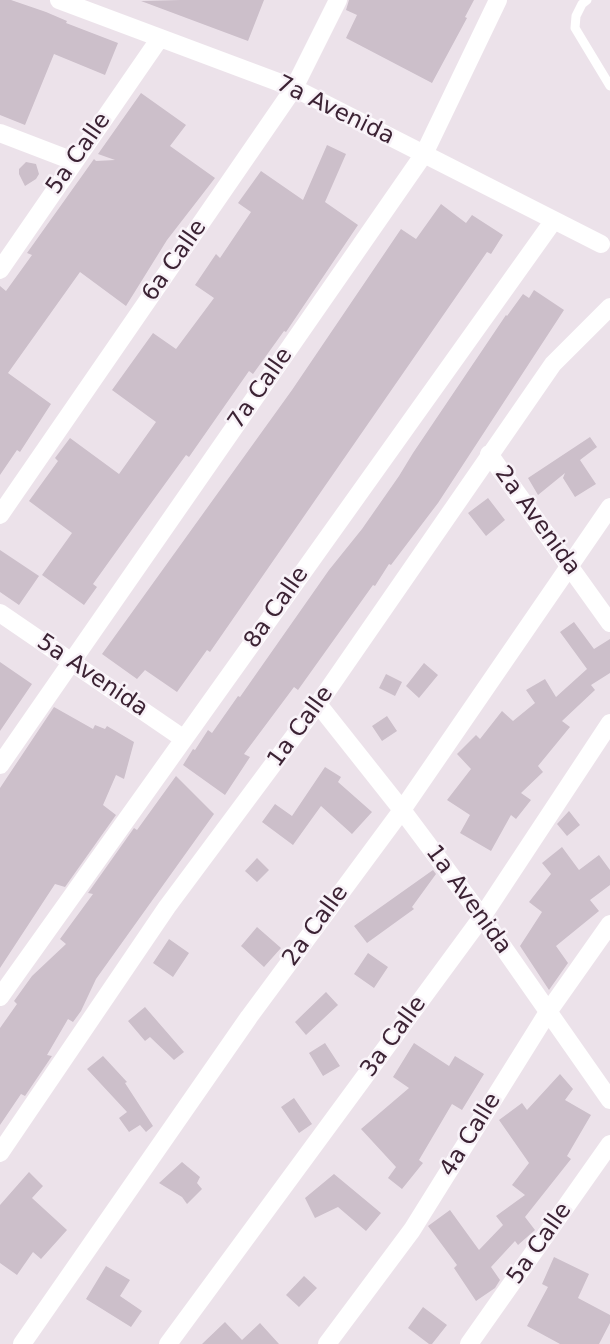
<!DOCTYPE html>
<style>
body{margin:0}
canvas{display:block;background:#ece2ea}
</style>
<canvas width="610" height="1344"></canvas>
<script>
const g = document.querySelector('canvas').getContext('2d');
g.lineJoin = 'round';
function fillPath(path, color) {
  g.fillStyle = color;
  g.fill(path, 'evenodd');
}
function poly(rows) {
  const path = new Path2D();
  for (const r of rows) {
    path.moveTo(r[0], r[1]);
    for (let i = 2; i < r.length; i += 2) path.lineTo(r[i], r[i + 1]);
  }
  return path;
}
function strokePath(path, color, width, dash) {
  g.strokeStyle = color;
  g.lineWidth = width;
  g.lineCap = dash ? 'butt' : 'round';
  g.setLineDash(dash || []);
  g.stroke(path);
}
function label(font, color, halo, rows, align = 'center') {
  g.font = font + ' "DejaVu Sans",sans-serif';
  g.lineWidth = 5;
  g.setLineDash([]);
  g.textBaseline = 'middle';
  g.strokeStyle = halo;
  g.fillStyle = color;
  for (const [text, x, y, turn = 0] of rows) {
    g.save();
    g.translate(x, y);
    g.rotate((+turn || 0) * Math.PI / 180);
    g.textAlign = isNaN(turn) ? turn : align;
    if (halo) g.strokeText(text, 0, 0);
    g.fillText(text, 0, 0);
    g.restore();
  }
}
fillPath(poly([
 [0,0,11,0,46,12,67,21,66,23,118,43,105,75,54,54,25,125,0,115],
 [181,0,264,0,248,41,141,1],
 [349,0,474,0,465,17,467,18,432,83,346,38,357,15,346,10],
 [141,93,186,125,170,146,215,178,167,240,126,306,80,272,8,373,51,404,20,452,17,450,0,475,0,286,6,291,32,255,27,253,94,159,96,161,115,160,98,154],
 [327,145,346,154,325,202,358,225,286,332,284,331,253,374,249,371,189,457,186,455,141,517,93,584,97,587,84,605,42,575,72,533,29,501,58,461,55,458,70,438,119,474,156,422,112,390,153,333,176,349,214,298,195,285,216,254,220,258,251,212,238,203,261,171,303,200],
 [26,162,36,164,39,174,36,179,25,186,19,174,19,169],
 [441,204,466,223,472,215,503,235,491,254,487,252,210,652,207,650,177,692,145,670,137,679,102,654,292,390,401,229,416,239],
 [534,290,564,310,438,503,391,565,389,564,375,586,373,585,298,690,294,687,244,754,250,757,225,795,183,765,193,749,195,750,208,730,212,733,238,696,240,697,329,570,362,529,399,476,413,453,506,315,507,316,523,294,529,298],
 [590,437,597,447,580,460,596,484,575,497,563,478,565,473,538,495,528,478],
 [488,498,505,520,486,536,468,513],
 [0,550,39,576,19,605,0,592],
 [574,622,594,649,610,639,610,673,591,685,595,690,562,721,570,727,538,766,543,772,521,793,531,800,516,819,511,815,491,851,460,833,470,815,447,800,471,769,457,754,476,735,480,739,502,711,513,721,535,703,526,690,545,679,556,697,587,669,560,632],
 [0,662,32,684,0,731],
 [424,663,438,675,419,698,406,686],
 [386,674,402,682,395,696,379,688],
 [54,707,93,729,95,725,105,729,107,726,134,742,124,779,116,775,103,805,116,815,65,887,55,884,0,968,0,788],
 [387,716,397,731,382,741,372,726],
 [325,767,341,777,338,782,372,812,352,834,321,806,293,845,262,822,275,804,292,816],
 [176,776,214,814,96,979,81,1011,73,1022,68,1019,47,1055,52,1056,25,1096,21,1094,0,1125,0,1028,17,1004,14,1001,32,976,66,944,60,939,93,894,88,893,134,828,137,830],
 [569,811,580,825,567,836,557,824],
 [562,847,579,870,599,855,610,870,610,885,590,900,599,911,556,946,568,963,549,990,520,946,542,912,529,902,551,874,542,863],
 [257,858,269,870,257,882,245,871],
 [433,870,436,874,412,907,414,909,367,943,354,926],
 [257,927,281,948,264,967,241,946],
 [169,939,189,953,173,977,153,963],
 [368,953,388,967,374,988,354,974],
 [326,992,338,1005,306,1035,295,1022],
 [145,1007,184,1052,174,1060,150,1037,145,1041,128,1021],
 [325,1043,340,1066,323,1076,309,1053],
 [414,1043,449,1066,455,1056,484,1074,462,1110,452,1104,419,1160,423,1163,402,1189,388,1178,396,1167,361,1129,409,1088,393,1077],
 [103,1056,127,1082,125,1083,153,1126,146,1132,140,1125,129,1132,119,1118,127,1112,87,1069],
 [560,1074,573,1089,565,1100,591,1115,567,1156,571,1159,525,1217,535,1230,518,1245,515,1241,491,1267,500,1280,495,1288,476,1301,454,1268,457,1265,428,1226,450,1210,479,1250,503,1225,496,1216,525,1195,512,1185,529,1163,499,1120,522,1103,527,1110],
 [294,1098,312,1124,299,1133,281,1107],
 [182,1162,200,1177,197,1183,202,1189,187,1204,182,1197,159,1183],
 [29,1172,43,1186,32,1198,67,1230,41,1259,33,1252,17,1275,0,1263,0,1205],
 [334,1174,381,1213,366,1231,338,1207,315,1218,305,1198],
 [554,1257,589,1274,578,1298,610,1315,610,1323,599,1344,560,1344,527,1326,548,1287,542,1284],
 [106,1266,130,1280,120,1296,142,1311,131,1327,86,1299],
 [304,1276,317,1288,299,1307,286,1295],
 [423,1307,447,1325,432,1344,429,1344,408,1328],
 [225,1322,242,1340,260,1323,279,1344,202,1344]
]), '#ccbfca');
strokePath(poly([
 [587,0,582,4,576,16,575,28,610,86]
]), '#fff', 9);
strokePath(poly([
 [59,0,294,88,601,244],
 [0,133,73,161],
 [0,270,160,38],
 [489,454,610,623],
 [0,515,294,88,338,0],
 [0,613,184,739],
 [318,704,402,810,482,917,610,1100],
 [0,765,424,154,498,0],
 [0,997,554,220],
 [0,1153,167,907,318,704,553,364,610,307],
 [22,1344,249,1017,402,810,610,507],
 [168,1344,482,917,610,723],
 [327,1344,412,1230,548,1012,610,924],
 [469,1344,610,1144]
]), '#fff', 18);
label('23px', '#3c2334', '#f8f2f8', [
 ["7a Avenida",335,111,26],
 ["5a Calle",79,154,-55],
 ["6a Calle",175,261,-55],
 ["7a Calle",261,389,-55],
 ["2a Avenida",537,521,54],
 ["8a Calle",277,608,-55],
 ["5a Avenida",92,676,34],
 ["1a Calle",301,727,-54],
 ["1a Avenida",468,900,54],
 ["2a Calle",316,926,-54],
 ["3a Calle",394,1037,-54],
 ["4a Calle",471,1135,-58],
 ["5a Calle",540,1244,-55]
]);
</script>
